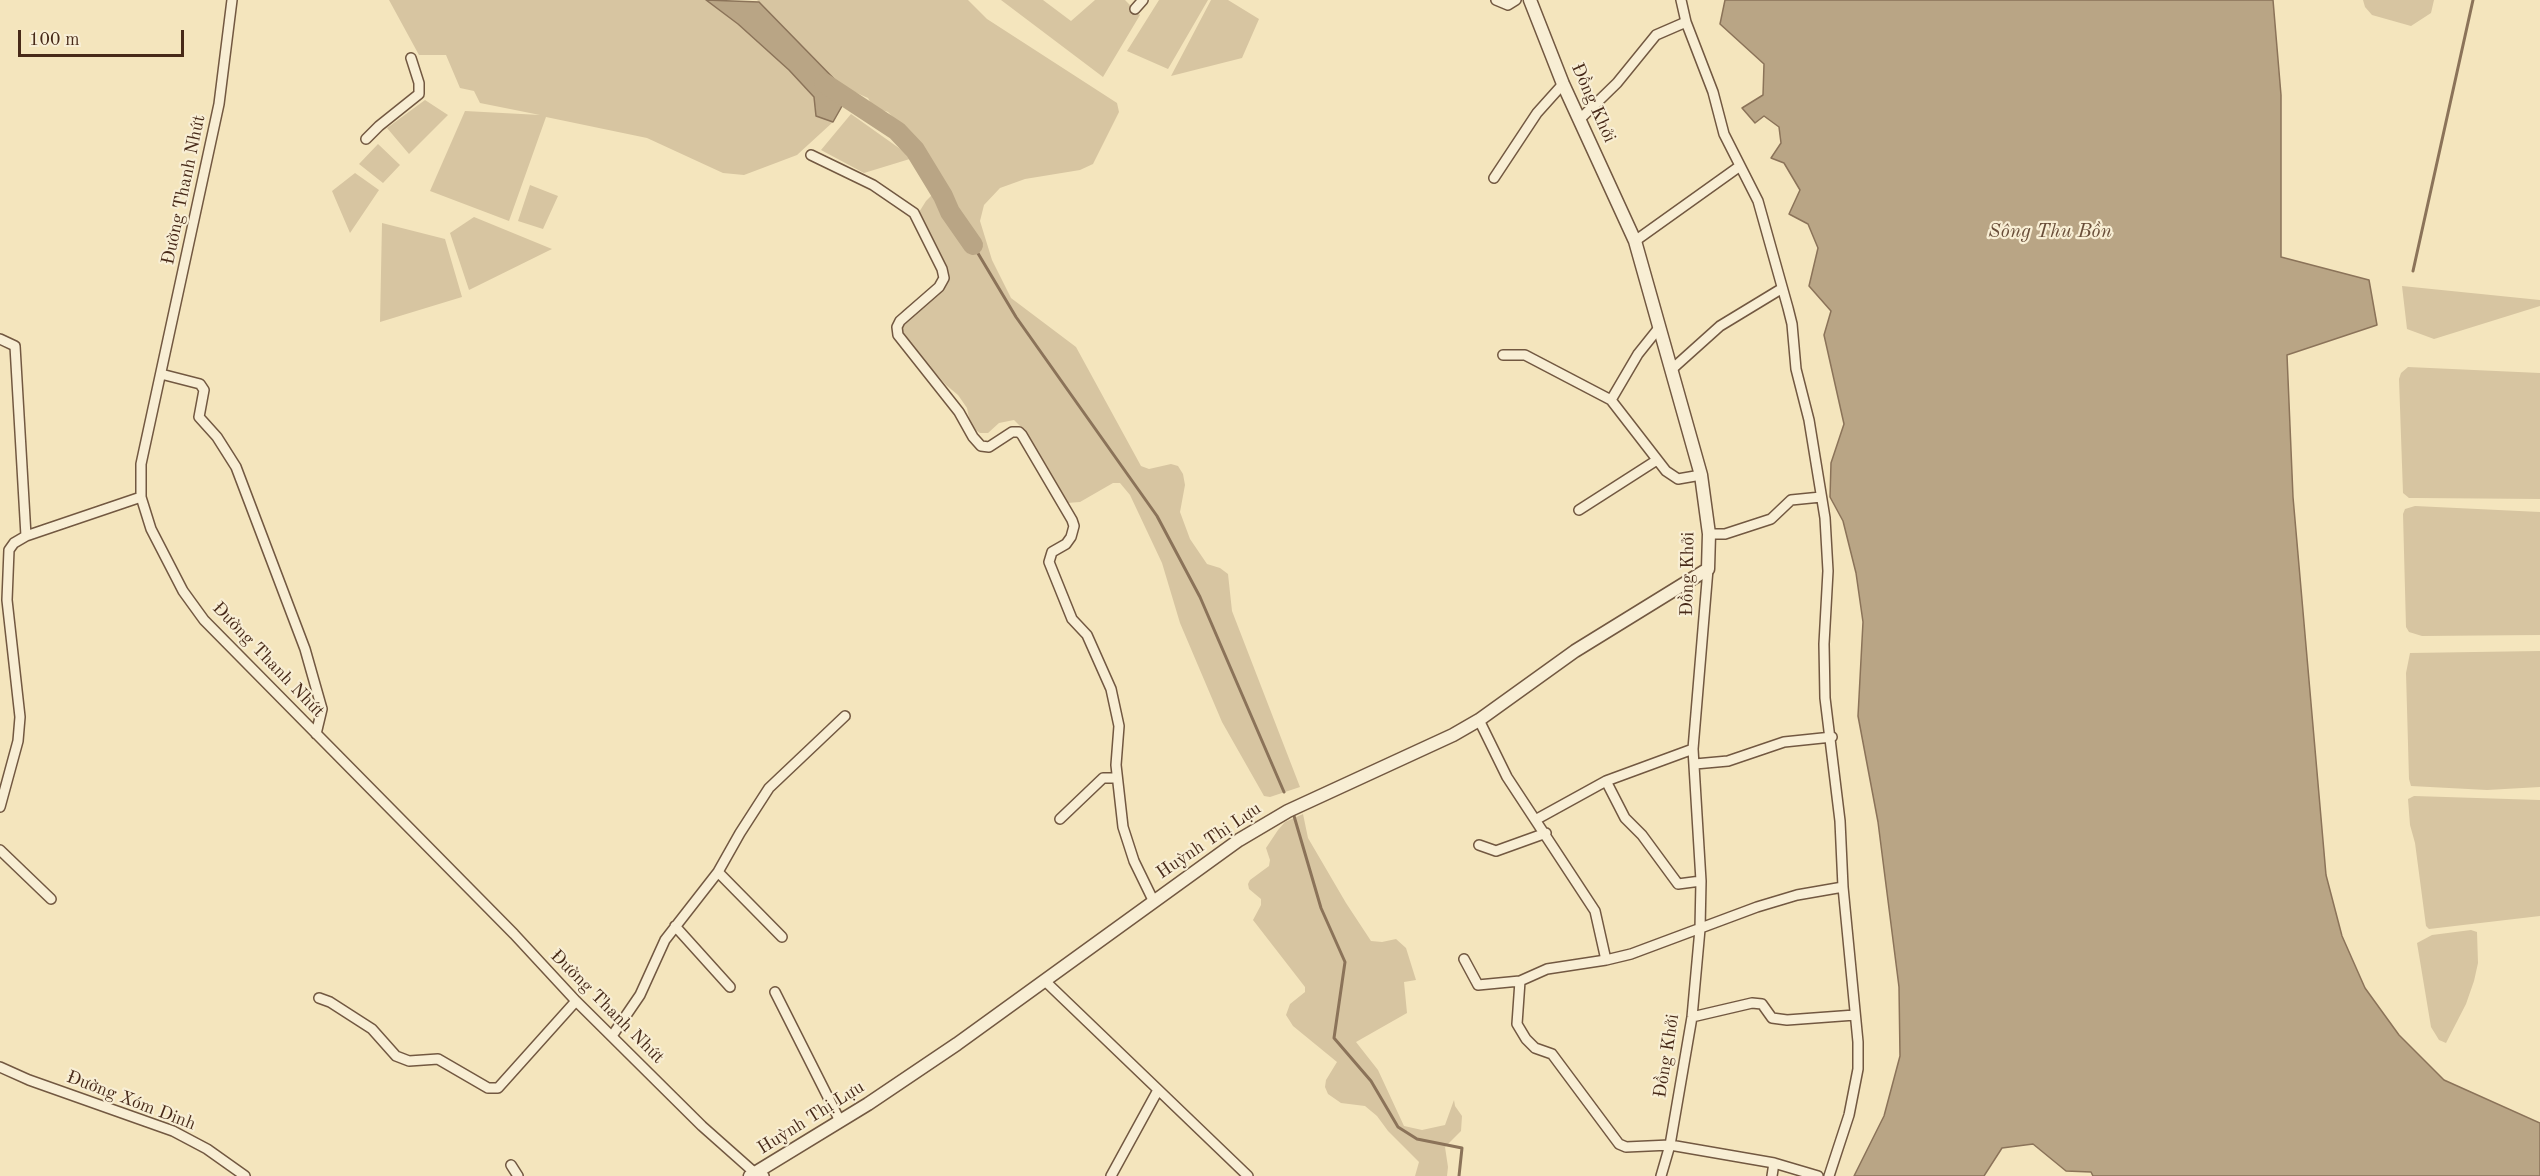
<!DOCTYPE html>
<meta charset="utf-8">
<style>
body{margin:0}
#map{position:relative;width:2540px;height:1176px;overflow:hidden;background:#f4e5bd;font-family:"Old Standard TT",serif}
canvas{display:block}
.scale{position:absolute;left:18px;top:30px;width:166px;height:27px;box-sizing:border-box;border:3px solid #472918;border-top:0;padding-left:8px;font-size:18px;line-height:21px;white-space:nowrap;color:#472918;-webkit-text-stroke:4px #f8eed4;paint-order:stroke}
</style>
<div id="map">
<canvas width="2540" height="1176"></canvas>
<div class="scale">100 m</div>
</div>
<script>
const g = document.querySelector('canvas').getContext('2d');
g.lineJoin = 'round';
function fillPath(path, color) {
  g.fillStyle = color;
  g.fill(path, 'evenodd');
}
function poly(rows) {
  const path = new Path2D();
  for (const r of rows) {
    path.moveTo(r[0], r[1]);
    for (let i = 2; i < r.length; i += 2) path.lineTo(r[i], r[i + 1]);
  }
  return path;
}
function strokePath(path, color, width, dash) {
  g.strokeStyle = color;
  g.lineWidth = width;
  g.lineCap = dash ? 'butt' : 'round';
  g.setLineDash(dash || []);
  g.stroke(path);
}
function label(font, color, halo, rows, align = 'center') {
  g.font = font + ' "Old Standard TT",serif';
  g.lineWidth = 4.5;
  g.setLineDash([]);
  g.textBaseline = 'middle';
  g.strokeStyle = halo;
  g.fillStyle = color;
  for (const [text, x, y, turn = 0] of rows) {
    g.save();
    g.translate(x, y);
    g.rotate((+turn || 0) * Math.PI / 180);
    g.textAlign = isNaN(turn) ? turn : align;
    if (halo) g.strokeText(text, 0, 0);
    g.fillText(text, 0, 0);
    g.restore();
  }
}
fillPath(poly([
 [389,0,706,0,738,24,789,70,814,97,816,116,833,122,797,155,744,175,723,173,647,138,546,117,509,221,430,191,465,111,540,115,480,103,474,91,460,88,446,55,419,55],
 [757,0,968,0,987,19,1117,103,1119,112,1093,164,1080,170,1025,179,1000,188,984,205,980,221,992,260,1011,298,1076,347,1141,466,1149,469,1171,464,1178,466,1183,474,1185,485,1180,512,1190,539,1207,564,1220,568,1228,574,1232,611,1300,787,1270,797,1264,796,1222,722,1180,623,1162,563,1130,495,1120,483,1113,483,1080,502,1067,503,1057,492,1022,428,1014,420,999,423,988,433,980,433,971,427,967,408,958,395,946,385,898,330,897,319,903,310,943,279,916,217,926,201,943,184,924,150,888,112,873,107,868,98,841,86],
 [1001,0,1043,0,1071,21,1095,0,1125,0,1140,15,1103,77],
 [1159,0,1208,0,1168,69,1127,51],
 [1211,0,1228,0,1259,19,1242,58,1171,76],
 [2363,0,2434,0,2431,13,2411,26,2372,15,2365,7],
 [425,100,448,115,409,154,387,128],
 [851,114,913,158,864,173,821,150],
 [378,144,400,165,383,183,359,164],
 [355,173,379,190,350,233,332,191],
 [530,185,558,196,543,229,518,221],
 [474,217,552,249,469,290,450,233],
 [382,223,445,239,462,297,380,322],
 [2402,286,2540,300,2540,306,2434,339,2407,329],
 [2408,367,2540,373,2540,499,2417,498,2409,498,2403,493,2399,379,2401,373],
 [2415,506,2540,512,2540,635,2422,636,2409,632,2406,627,2403,514,2405,509],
 [2540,651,2540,787,2487,790,2411,786,2409,779,2406,673,2410,653],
 [2414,796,2540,800,2540,916,2429,929,2426,926,2415,843,2410,825,2408,799],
 [1303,814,1308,838,1346,903,1371,941,1382,942,1396,939,1406,948,1416,980,1404,982,1407,1013,1356,1042,1378,1070,1404,1126,1422,1130,1445,1125,1454,1100,1455,1106,1462,1116,1461,1131,1445,1147,1448,1167,1447,1176,1415,1176,1419,1162,1388,1131,1377,1116,1365,1106,1341,1103,1328,1094,1325,1087,1326,1080,1337,1062,1293,1026,1286,1015,1290,1004,1305,992,1305,987,1253,920,1261,905,1261,899,1249,889,1248,884,1250,880,1269,866,1270,860,1266,848,1278,830,1285,822],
 [2471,930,2477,932,2478,963,2474,981,2466,1004,2446,1043,2439,1040,2431,1027,2417,943,2432,935]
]), '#d7c5a1');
const water = poly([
 [706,0,759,2,841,86,846,99,833,122,816,116,814,97,789,70,738,24,706,0],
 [1725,0,2273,0,2281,95,2281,257,2369,280,2377,325,2287,355,2293,497,2326,875,2342,936,2365,988,2399,1035,2444,1080,2540,1123,2540,1176,2093,1176,2091,1172,2066,1171,2033,1144,2002,1148,1984,1176,1854,1176,1884,1116,1900,1056,1899,987,1878,822,1858,716,1863,622,1856,573,1843,521,1830,497,1831,463,1844,424,1824,335,1831,311,1809,286,1818,248,1808,224,1789,214,1800,190,1784,163,1771,158,1781,143,1779,127,1764,116,1755,123,1742,108,1763,95,1764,64,1720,24,1725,0]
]);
fillPath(water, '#b9a585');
strokePath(water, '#8b7359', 1.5);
strokePath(poly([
 [973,245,1016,317,1157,516,1200,597,1284,792],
 [2413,271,2473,0],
 [1294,816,1321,908,1345,962,1334,1038,1371,1081,1398,1127,1417,1139,1462,1148,1459,1176]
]), '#8b7359', 3);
strokePath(poly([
 [824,83,897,131,915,150,943,196,950,212,973,245]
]), '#b9a585', 20);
const minor = poly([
 [232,0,219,104,141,464,141,497,151,529,183,591,204,620,514,934,576,1001,702,1126,755,1173,764,1176],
 [1496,0,1508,5,1516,0],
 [1681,0,1686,22,1713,92,1724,134,1758,201,1788,308,1792,324,1796,369,1809,420,1825,518,1828,571,1824,644,1825,698,1840,821,1843,887,1858,1042,1858,1069,1849,1115,1829,1176],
 [1135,9,1143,0],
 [1580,119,1617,83,1656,35,1686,22],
 [366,139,379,126,419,94,419,83,411,58],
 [811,155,873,185,914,213,942,269,944,278,939,287,900,321,897,327,898,335,959,412,973,437,981,446,989,447,1012,432,1019,432,1022,435,1072,520,1074,526,1071,537,1066,544,1052,552,1049,562,1072,619,1087,635,1111,689,1119,726,1116,765,1123,827,1134,861,1153,900],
 [1494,178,1537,113,1563,84],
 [1635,241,1740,166],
 [0,339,15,346,26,536],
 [1503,355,1525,355,1611,400,1666,471,1678,479,1701,475],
 [1671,370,1720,326,1781,289],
 [161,374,200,384,204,390,199,417,217,437,236,467,305,649,322,709,316,734],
 [1611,400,1638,354,1658,329],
 [1579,510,1657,460],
 [1709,534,1725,534,1771,519,1791,500,1821,497],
 [1479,720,1507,777,1595,911,1606,960],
 [1695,764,1728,761,1784,742,1832,737],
 [1606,781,1625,818,1642,835,1678,884,1701,881],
 [0,807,18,741,20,717,7,600,9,550,14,543,26,536,141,497],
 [1060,819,1103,778,1117,778],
 [1537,819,1606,781,1693,749],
 [1479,845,1496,851,1546,833],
 [0,850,51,899],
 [718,872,782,937],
 [675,926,730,987],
 [1464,959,1478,985,1520,981,1547,969,1606,960,1631,954,1757,907,1797,895,1843,887],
 [1045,981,1248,1176],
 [1520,981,1517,1024,1526,1039,1535,1048,1552,1054,1619,1144,1626,1147,1670,1145,1774,1163,1818,1176],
 [775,992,840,1121],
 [319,998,330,1002,372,1029,396,1056,409,1061,438,1059,488,1088,498,1088,576,1001],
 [1692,1017,1752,1003,1762,1004,1772,1018,1787,1020,1855,1015],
 [612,1036,640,995,665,940,718,872,740,833,769,788,845,716],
 [0,1067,29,1080,173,1131,207,1149,245,1176],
 [511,1165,518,1176],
 [1111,1176,1158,1090],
 [1661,1176,1670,1145,1692,1017,1700,929,1701,881,1693,749,1708,569],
 [1772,1176,1774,1163]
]);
const tertiary = poly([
 [750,1176,868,1104,957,1044,1239,840,1288,811,1453,735,1479,720,1575,651,1708,569,1709,534,1701,475,1635,241,1563,84,1530,0]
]);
strokePath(minor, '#725841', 12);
strokePath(tertiary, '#725841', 15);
strokePath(minor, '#f8eed4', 9);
strokePath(tertiary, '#f8eed4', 12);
label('18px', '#472918', '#f8eed4', [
 ["Đồng Khởi",1593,103,66],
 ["Đường Thanh Nhứt",184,190,-78],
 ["Đồng Khởi",1688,574,-89],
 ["Đường Thanh Nhứt",268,660,46],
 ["Huỳnh Thị Lựu",1209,841,-34],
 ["Đường Thanh Nhứt",607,1007,45],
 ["Đồng Khởi",1667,1056,-81],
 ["Đường Xóm Dinh",131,1101,21],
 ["Huỳnh Thị Lựu",811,1118,-32]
]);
label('italic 20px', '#694e39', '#f8eed4', [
 ["Sông Thu Bồn",2050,232]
]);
</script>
